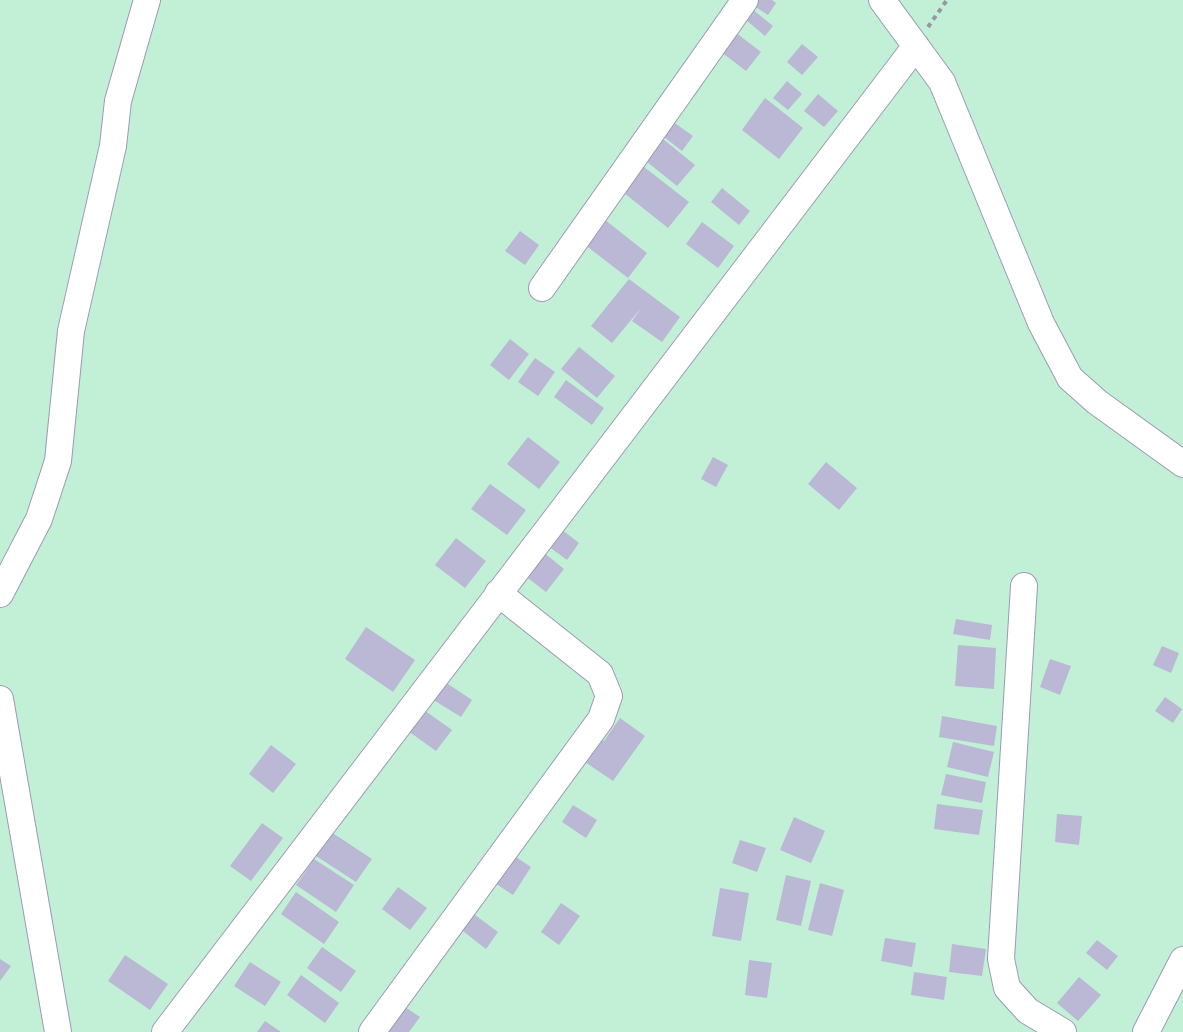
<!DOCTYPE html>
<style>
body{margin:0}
canvas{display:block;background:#f4f3ff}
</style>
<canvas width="1183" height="1032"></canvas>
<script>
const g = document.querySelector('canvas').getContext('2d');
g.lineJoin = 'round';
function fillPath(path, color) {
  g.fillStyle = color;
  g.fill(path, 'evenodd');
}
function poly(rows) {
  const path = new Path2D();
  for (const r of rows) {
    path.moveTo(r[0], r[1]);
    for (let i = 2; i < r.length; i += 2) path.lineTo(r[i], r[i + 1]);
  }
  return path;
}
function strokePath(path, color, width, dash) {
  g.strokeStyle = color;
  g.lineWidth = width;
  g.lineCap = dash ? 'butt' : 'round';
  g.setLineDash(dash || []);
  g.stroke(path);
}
fillPath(poly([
 [0,0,1183,0,1183,1032,0,1032]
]), '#c2f0d6');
fillPath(poly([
 [754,0,772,0,776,3,768,15,751,4],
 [747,5,773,26,765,36,739,14],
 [731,29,761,52,746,71,716,48],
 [802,44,818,57,802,75,787,62],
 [787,81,802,94,788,110,773,98],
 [818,94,838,111,824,127,804,111],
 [765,98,803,128,779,159,742,130],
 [669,119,693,136,682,151,659,133],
 [658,135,695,165,677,186,641,157],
 [639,163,689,202,668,228,619,189],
 [722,188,750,211,739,225,711,202],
 [600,216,647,253,628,278,580,241],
 [702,222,734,246,718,268,686,244],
 [520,231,539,245,525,265,505,251],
 [629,279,680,317,662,342,632,321,641,308,612,343,591,326],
 [510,339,529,354,509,380,490,365],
 [579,347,615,376,597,398,561,369],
 [535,358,555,372,538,396,518,382],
 [566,380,604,408,592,425,554,397],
 [528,437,560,462,539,489,507,464],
 [713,457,728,465,716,487,701,479],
 [826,462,857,488,839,510,808,484],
 [490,484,526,510,507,535,471,509],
 [561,529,579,543,567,560,548,546],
 [456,538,486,561,465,588,435,565],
 [543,552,564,569,546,592,524,575],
 [956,619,992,625,990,640,953,634],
 [366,627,415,660,393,692,345,659],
 [958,645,996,648,994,689,955,686],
 [1162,646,1179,653,1171,673,1153,665],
 [1050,659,1071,666,1060,695,1040,687],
 [439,678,472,700,461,717,427,696],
 [1165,697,1182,709,1173,723,1155,711],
 [424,710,452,730,436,751,408,731],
 [942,716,997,726,994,746,939,737],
 [620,718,645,736,613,781,582,760,598,736,604,741],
 [953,742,994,752,988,777,947,767],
 [271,745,296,764,273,793,249,774],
 [946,774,986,782,982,803,941,795],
 [937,804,983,810,979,835,934,829],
 [573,805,597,820,586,838,562,822],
 [1057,814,1082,816,1079,845,1055,842],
 [794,817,825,831,811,863,780,850],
 [262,823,283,838,251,881,230,866],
 [325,828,372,859,356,882,310,852],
 [740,840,766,848,757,872,732,863],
 [513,855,531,867,513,895,495,883],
 [314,859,354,885,336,912,296,885],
 [786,875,811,881,801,926,776,920],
 [820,883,844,890,832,936,808,930],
 [398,887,427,908,410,930,382,909],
 [720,888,749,893,741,941,712,936],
 [296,892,339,922,324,944,281,914],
 [561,903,580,916,559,945,541,932],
 [471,912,498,932,486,949,459,928],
 [885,938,916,943,912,967,881,961],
 [1097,940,1118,956,1107,970,1086,953],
 [952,944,986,949,982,976,949,972],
 [322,947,356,971,341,992,307,968],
 [125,955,168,984,150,1010,108,981],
 [0,959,11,966,0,981],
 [749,960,772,963,767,998,745,995],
 [250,962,281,982,265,1006,234,986],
 [914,972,947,977,944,1000,911,995],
 [301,975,339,1003,325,1023,287,995],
 [1079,977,1101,995,1078,1021,1057,1003],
 [399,1003,420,1017,409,1032,379,1032],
 [265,1021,281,1032,257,1032]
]), '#bab8d5');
const minor = poly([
 [882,0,942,82,1041,323,1070,378,1097,402,1183,464],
 [542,288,745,0],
 [1024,586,1001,959,1007,988,1028,1011,1063,1032],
 [0,594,39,519,58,461,71,331,113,146,118,101,147,0],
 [0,699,58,1032],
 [165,1032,916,46],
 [372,1032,601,719,609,696,600,674,498,593],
 [1146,1032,1183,960]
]);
strokePath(minor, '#9c99b5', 28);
strokePath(poly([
 [928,27,947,0]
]), '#9695a0', 4, [4.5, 4.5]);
strokePath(minor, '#fff', 26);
</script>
